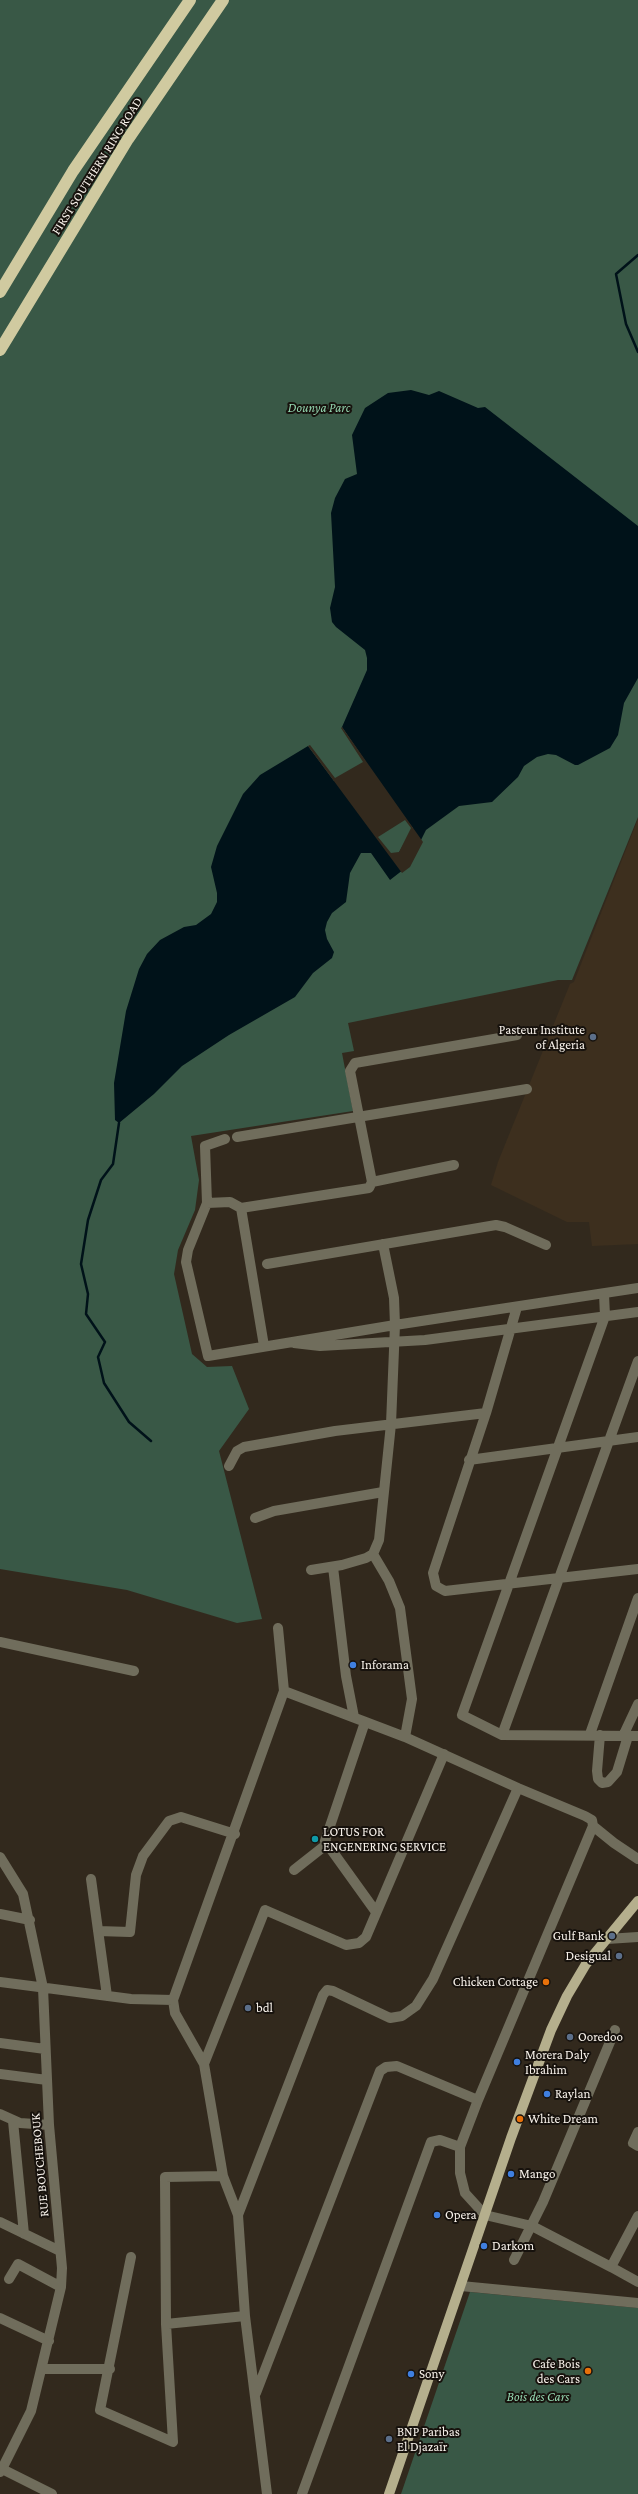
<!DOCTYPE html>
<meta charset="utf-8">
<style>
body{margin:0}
canvas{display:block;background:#32291d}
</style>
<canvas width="638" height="2494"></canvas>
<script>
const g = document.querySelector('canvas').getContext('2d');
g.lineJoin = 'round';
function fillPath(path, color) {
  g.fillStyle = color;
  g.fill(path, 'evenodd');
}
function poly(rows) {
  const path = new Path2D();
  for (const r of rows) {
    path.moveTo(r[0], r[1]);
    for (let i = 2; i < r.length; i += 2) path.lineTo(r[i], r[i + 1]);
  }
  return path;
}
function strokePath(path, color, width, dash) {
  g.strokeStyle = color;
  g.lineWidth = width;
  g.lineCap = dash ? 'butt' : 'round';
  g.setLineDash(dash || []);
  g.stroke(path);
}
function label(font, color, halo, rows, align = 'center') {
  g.font = font + ' "Crimson Pro",serif';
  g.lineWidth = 4;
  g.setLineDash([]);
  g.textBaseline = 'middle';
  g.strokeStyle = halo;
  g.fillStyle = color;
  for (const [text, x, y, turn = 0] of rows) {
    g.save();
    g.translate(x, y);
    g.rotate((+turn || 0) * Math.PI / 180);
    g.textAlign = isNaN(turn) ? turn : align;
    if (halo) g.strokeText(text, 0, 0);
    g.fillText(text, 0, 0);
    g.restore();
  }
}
fillPath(poly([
 [638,819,638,1244,592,1246,589,1222,567,1222,491,1185,498,1162,570,984,574,982]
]), '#3d2f1e');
fillPath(poly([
 [0,0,638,0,638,817,572,980,558,980,348,1023,354,1051,342,1053,353,1111,191,1136,199,1180,195,1210,178,1250,174,1274,192,1354,207,1367,232,1366,249,1409,219,1451,262,1619,237,1623,127,1590,0,1569],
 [470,2292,638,2308,638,2494,401,2494]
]), '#395846');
fillPath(poly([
 [411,390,429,395,439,391,478,408,485,407,638,526,638,678,624,703,618,735,610,748,578,765,575,765,556,755,548,754,537,757,524,766,518,777,492,802,459,806,426,830,408,866,390,880,371,853,361,853,350,873,346,902,332,913,327,922,325,930,327,939,334,952,332,958,313,973,295,997,229,1035,182,1066,154,1094,119,1123,115,1120,114,1083,126,1011,139,969,147,954,160,940,184,927,196,925,211,914,217,902,217,893,211,867,217,846,243,794,260,775,308,746,334,781,366,762,342,727,367,670,367,658,365,650,336,627,332,622,330,608,335,587,331,513,335,498,345,479,357,474,352,435,365,408,388,393],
 [405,818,413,828,397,856,390,855,376,836]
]), '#001219');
fillPath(poly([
 [342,727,423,842,410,867,402,873,308,746,310,745,335,778,363,762,341,728],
 [405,820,411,828,399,852,391,853,378,837]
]), '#32291d');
strokePath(poly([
 [638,255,616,274,626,324,638,352],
 [119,1123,113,1164,101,1180,88,1220,81,1264,88,1294,86,1314,105,1342,98,1357,104,1383,129,1422,151,1441]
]), '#001219', 2.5);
strokePath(poly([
 [237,1137,527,1089],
 [225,1139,205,1146,207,1203,188,1250,186,1262,208,1356,395,1325,638,1288],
 [372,1182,454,1165],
 [207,1203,230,1202,241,1208],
 [267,1264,496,1225,505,1227,546,1245],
 [604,1294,605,1316,462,1715,502,1735,638,1736],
 [517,1307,486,1413,433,1573,436,1586,445,1591,638,1569],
 [294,1343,320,1346,425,1340,638,1312],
 [264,1346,241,1208,369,1188,372,1182,350,1071,355,1063,517,1035],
 [469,1460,638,1437],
 [229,1466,237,1451,244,1447,335,1431,486,1413],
 [255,1518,274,1511,383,1492],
 [373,1554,389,1581,400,1608,412,1699,405,1737],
 [333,1567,346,1676,354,1717],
 [311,1570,342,1565,366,1558,373,1554,379,1540,391,1424,395,1325,394,1298,383,1244],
 [0,1642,134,1671],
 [284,1691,405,1737,518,1788,585,1816,592,1820,593,1826,614,1843,638,1859],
 [365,1722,325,1841,376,1912],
 [590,1734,638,1598],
 [502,1735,638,1361],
 [600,1735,597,1771,598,1779,602,1783,608,1782,617,1772,628,1736],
 [623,1736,638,1704],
 [593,1826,478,2100,460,2147,460,2173,465,2193,485,2215,532,2226,611,2267,638,2216],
 [0,1857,23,1894,43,1988,49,2125,62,2268,61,2287,31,2411,2,2469,0,2469],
 [294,1870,327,1844],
 [91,1879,107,1996],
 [0,1914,30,1920],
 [98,1931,130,1932,136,1875,143,1856,169,1821,181,1817,235,1834],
 [607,1939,638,1937],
 [0,1982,131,1999,173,2000],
 [0,2043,45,2049],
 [204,2064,265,1910,346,1945,359,1943,366,1937,444,1754],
 [0,2074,47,2080],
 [0,2114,20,2123,49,2125],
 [13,2121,24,2234],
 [638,2132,633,2143,638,2146],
 [238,2215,323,1995,327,1990,333,1991,390,2018,402,2016,416,2006,433,1979,518,1788],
 [0,2222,60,2251],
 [131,2257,100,2410,173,2442,166,2324,165,2177,223,2176],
 [514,2260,543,2202,615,2030],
 [611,2267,638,2282],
 [9,2279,18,2264,61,2287],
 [461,2286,638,2303],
 [0,2318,49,2341],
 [166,2324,245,2316],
 [42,2369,110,2369],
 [256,2393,380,2071,386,2067,397,2066,478,2100],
 [267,2494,245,2316,238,2215,223,2176,204,2064,175,2013,173,2000,284,1691,278,1628],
 [302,2494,431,2142,440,2140,460,2147]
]), '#706d5c', 10);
strokePath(poly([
 [0,2472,2,2469,52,2494]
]), '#706d5c', 10);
strokePath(poly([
 [389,2494,511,2138,551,2030,567,1996,586,1964,638,1901]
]), '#b5af8d', 10);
strokePath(poly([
 [0,292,73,171,190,0],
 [0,350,128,139,223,0]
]), '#d0caa0', 12);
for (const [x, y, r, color] of [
 [593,1037,4,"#5c6f8a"],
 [353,1665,4,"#3f7fe0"],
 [315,1839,4,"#0f9aa8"],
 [612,1936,4,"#5c6f8a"],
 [619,1956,4,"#5c6f8a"],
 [546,1982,4,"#e8710a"],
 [248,2008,4,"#5c6f8a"],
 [570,2037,4,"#5c6f8a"],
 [517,2062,4,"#3f7fe0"],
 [547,2094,4,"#3f7fe0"],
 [520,2119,4,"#e8710a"],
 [511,2174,4,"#3f7fe0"],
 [437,2215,4,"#3f7fe0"],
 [484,2246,4,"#3f7fe0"],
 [588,2371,4,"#e8710a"],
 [411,2374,4,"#3f7fe0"],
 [389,2439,4,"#5c6f8a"]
]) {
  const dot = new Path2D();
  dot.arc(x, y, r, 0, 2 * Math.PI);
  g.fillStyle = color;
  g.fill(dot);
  strokePath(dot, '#17120d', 1.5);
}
label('13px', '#f8f2eb', '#17120d', [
 ["FIRST SOUTHERN RING ROAD",97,166,-58],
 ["RUE BOUCHEBOUK",40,2165,-95]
]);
label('italic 13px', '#93d5af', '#17120d', [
 ["Dounya Parc",319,408],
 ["Bois des Cars",538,2397]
]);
label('13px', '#f8f2eb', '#17120d', [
 ["Pasteur Institute",585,1030,"right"],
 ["of Algeria",585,1045,"right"],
 ["Inforama",361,1665],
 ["LOTUS FOR",323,1832],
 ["ENGENERING SERVICE",323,1847],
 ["Gulf Bank",604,1936,"right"],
 ["Desigual",611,1956,"right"],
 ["Chicken Cottage",538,1982,"right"],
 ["bdl",256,2008],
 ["Ooredoo",578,2037],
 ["Morera Daly",525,2055],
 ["Ibrahim",525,2070],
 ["Raylan",555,2094],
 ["White Dream",528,2119],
 ["Mango",519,2174],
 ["Opera",445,2215],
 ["Darkom",492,2246],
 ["Cafe Bois",580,2364,"right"],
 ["des Cars",580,2379,"right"],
 ["Sony",419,2374],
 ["BNP Paribas",397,2432],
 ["El Djazaïr",397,2447]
], 'left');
</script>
